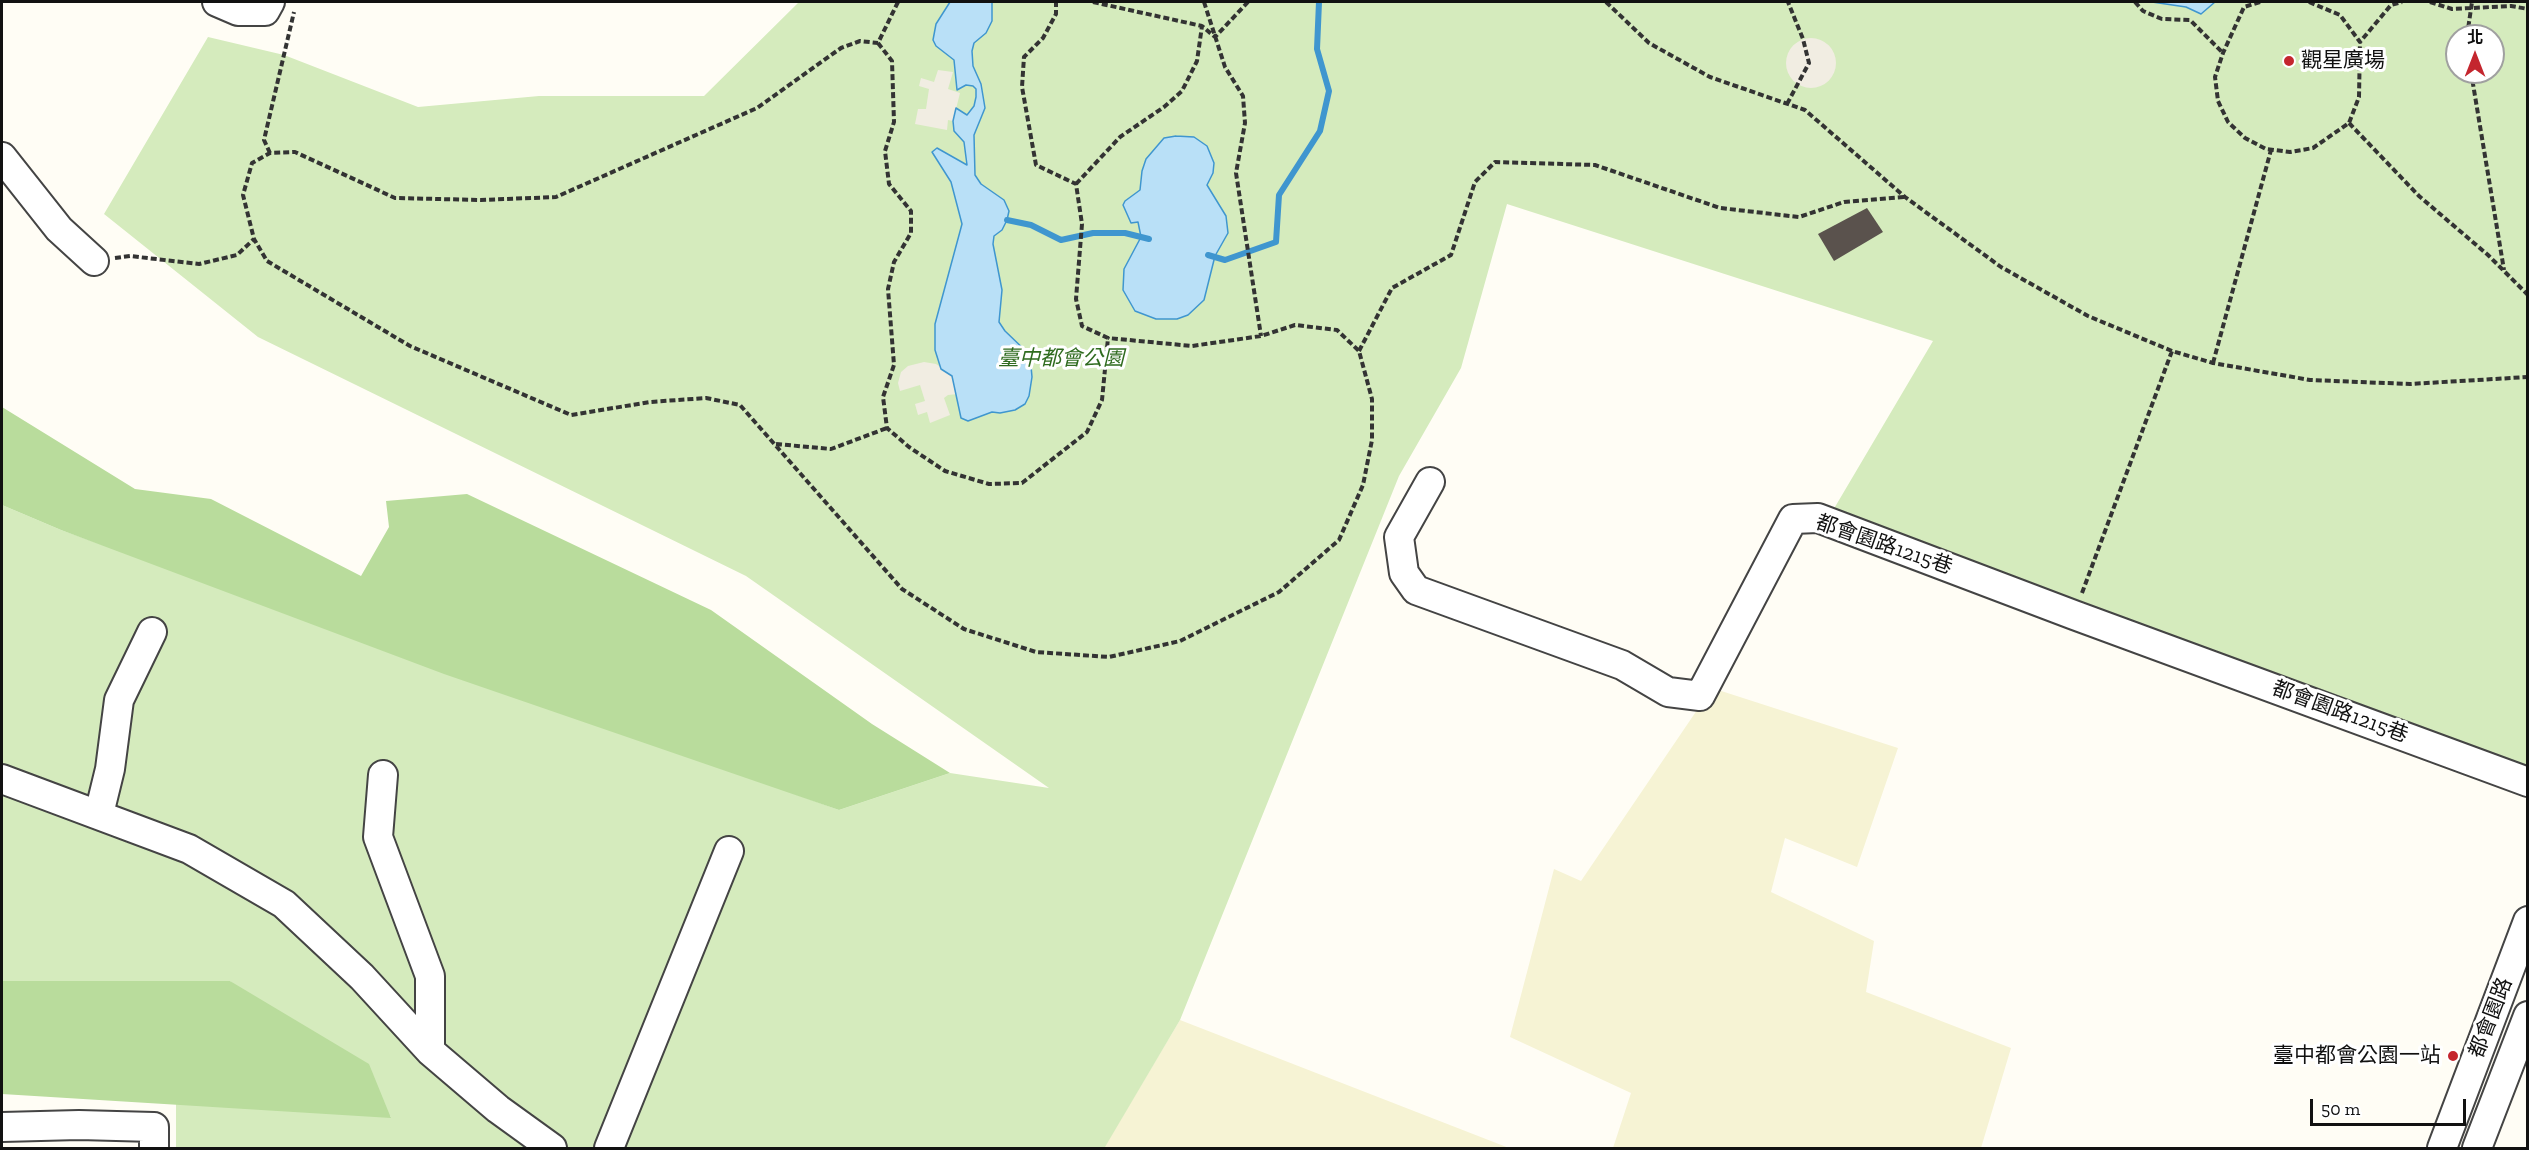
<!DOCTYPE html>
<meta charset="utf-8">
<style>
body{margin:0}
#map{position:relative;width:2529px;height:1150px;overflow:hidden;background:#fffdf5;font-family:"Zilla Slab","Noto Sans TC",serif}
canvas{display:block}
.frame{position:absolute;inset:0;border:3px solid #111;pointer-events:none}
.north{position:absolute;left:2445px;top:24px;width:60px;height:60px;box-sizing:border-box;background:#fff;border:2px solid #a0a0a0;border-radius:50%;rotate:0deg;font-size:16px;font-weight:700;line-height:24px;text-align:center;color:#111}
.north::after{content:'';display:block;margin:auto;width:21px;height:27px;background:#c4262e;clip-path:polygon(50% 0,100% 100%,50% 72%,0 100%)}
.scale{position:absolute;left:2310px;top:1099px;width:156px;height:27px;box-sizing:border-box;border:3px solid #111;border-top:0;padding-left:8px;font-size:18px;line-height:21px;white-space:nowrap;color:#111;-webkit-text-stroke:4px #fff;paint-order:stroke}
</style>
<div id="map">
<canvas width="2529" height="1150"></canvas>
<div class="frame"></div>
<div class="north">北</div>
<div class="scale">50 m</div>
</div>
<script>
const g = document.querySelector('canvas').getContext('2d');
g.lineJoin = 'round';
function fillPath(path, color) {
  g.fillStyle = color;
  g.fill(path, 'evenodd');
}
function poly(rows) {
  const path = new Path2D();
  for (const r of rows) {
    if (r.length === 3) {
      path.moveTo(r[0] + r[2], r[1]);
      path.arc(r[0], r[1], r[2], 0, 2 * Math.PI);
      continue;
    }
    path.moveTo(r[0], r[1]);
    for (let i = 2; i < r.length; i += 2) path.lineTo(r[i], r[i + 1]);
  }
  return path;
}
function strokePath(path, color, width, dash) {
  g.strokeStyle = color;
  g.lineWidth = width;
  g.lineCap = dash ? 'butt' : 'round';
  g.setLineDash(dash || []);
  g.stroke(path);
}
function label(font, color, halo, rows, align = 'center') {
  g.font = font + ' "Zilla Slab","Noto Sans TC",serif';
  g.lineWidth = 6;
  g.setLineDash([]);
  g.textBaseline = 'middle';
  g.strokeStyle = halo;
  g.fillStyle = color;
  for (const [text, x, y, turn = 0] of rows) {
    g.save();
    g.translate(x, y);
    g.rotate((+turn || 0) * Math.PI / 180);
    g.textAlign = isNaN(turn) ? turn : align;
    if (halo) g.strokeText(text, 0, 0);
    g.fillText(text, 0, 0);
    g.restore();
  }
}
fillPath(poly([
 [1712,688,1898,748,1857,867,1785,838,1771,892,1874,941,1866,992,2011,1048,1981,1148,1613,1148,1631,1093,1510,1037,1554,869,1581,881],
 [1180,1020,1509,1148,1104,1147]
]), '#f6f3d4');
fillPath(poly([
 [799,2,2527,2,2527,772,1832,512,1933,341,1507,204,1461,368,1399,476,1180,1020,1105,1147,1110,1148,176,1148,176,1104,391,1117,230,981,2,981,2,505,61,530,839,810,950,773,1049,788,746,576,258,337,104,214,208,37,284,55,418,107,539,96,704,96],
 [2457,36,2493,36,2493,72,2457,72]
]), '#d5ebbd');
fillPath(poly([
 [2,407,135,489,211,499,361,576,389,527,386,501,467,494,711,610,872,724,950,773,839,810,444,674,61,530,2,505],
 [2,981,230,981,369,1064,391,1118,2,1094]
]), '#b9dc9c');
fillPath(poly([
 [1811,63,25],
 [938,70,953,72,948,89,960,93,953,121,948,120,947,130,915,124,918,109,926,109,929,89,919,86,921,78,934,82],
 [924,362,936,364,952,375,958,394,948,395,944,398,950,415,930,423,927,412,918,415,915,404,925,401,920,385,900,391,898,383,901,372,908,366]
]), '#f1ede2');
const water = poly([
 [950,2,992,2,992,21,986,33,974,43,972,51,973,66,981,84,985,108,974,135,975,175,981,184,1004,200,1009,211,1007,220,1002,230,994,236,993,244,1002,290,999,322,1005,331,1030,355,1032,377,1029,396,1025,404,1015,410,1000,413,992,412,968,421,961,418,952,376,941,369,935,350,935,324,962,224,951,182,932,152,937,148,967,165,964,142,954,131,953,121,956,108,967,115,974,106,976,97,976,89,973,86,966,85,957,90,954,60,936,46,933,40,936,24,950,2],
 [2152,2,2215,2,2201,14,2186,7,2152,2],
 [1176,136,1194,137,1207,146,1214,163,1213,173,1207,185,1226,216,1228,233,1215,256,1204,300,1188,315,1177,319,1156,319,1135,311,1123,290,1124,269,1141,237,1138,222,1131,223,1123,205,1125,201,1140,190,1142,171,1146,159,1164,138,1176,136]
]);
fillPath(water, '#b9e0f7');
strokePath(water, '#3f96cf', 1.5);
strokePath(poly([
 [1007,220,1031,225,1061,240,1093,233,1125,233,1149,239],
 [1208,255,1225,260,1276,242,1279,195,1320,131,1329,91,1317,49,1319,2]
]), '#3f96cf', 6);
fillPath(poly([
 [1867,208,1883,232,1834,261,1818,234]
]), '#5a524d');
const minor = poly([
 [217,2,238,11,265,11,270,2],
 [2,157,59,229,94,261],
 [1430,482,1399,537,1404,573,1416,590,1622,665,1668,692,1700,696,1793,519,1818,518,2074,615,2528,782],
 [383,775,378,837,430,976,430,1051],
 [2,779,189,849,284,904,362,977,430,1051,498,1109,552,1148],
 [99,814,110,769,119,700,152,632],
 [2,1127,79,1125,154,1127,154,1148],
 [609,1148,729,851],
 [2442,1148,2528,921],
 [2477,1148,2528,1016]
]);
strokePath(minor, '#444', 32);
strokePath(poly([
 [898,2,878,43,860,41,841,48,757,108,556,197,481,200,395,198,295,152,270,153,252,163,243,195,254,239,267,261,410,346,571,415,650,402,706,398,740,405,902,589,964,629,1036,652,1109,657,1180,641,1279,592,1339,540,1363,485,1372,440,1372,399,1359,351,1337,330,1295,325,1261,336,1192,346,1108,338],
 [1093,2,1202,26],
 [1204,2,1225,67,1243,96,1245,123,1236,173,1261,336],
 [1606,2,1649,43,1710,77,1805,110,1905,197,2001,267,2088,316,2172,351,2213,363,2310,380,2410,384,2528,377],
 [2135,2,2143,11,2162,19,2190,20,2222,52],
 [2260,2,2244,7,2223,53,2215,77,2218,101,2228,122,2245,138,2266,149,2290,152,2313,148,2349,123,2359,97,2360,42],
 [2309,2,2340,15,2360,42,2391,5,2402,2],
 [2430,2,2452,9,2511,6,2528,9],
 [2467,36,2472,2],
 [878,43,892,61,894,122,885,151,889,184,911,211,911,233,894,262,888,289,894,365,883,397,887,428,909,447,945,471,989,484,1022,483,1087,432,1102,400,1108,338,1082,326,1076,299,1082,224,1076,184,1036,165,1022,87,1024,57,1043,38,1056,14,1056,2],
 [2471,72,2504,270],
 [1787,104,1809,63,1803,39,1788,2],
 [2349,123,2419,196,2488,255,2528,295],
 [270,153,264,140,294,12],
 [1076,184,1120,137,1164,107,1182,91,1197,61,1202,26,1215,37,1248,2],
 [115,258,130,256,199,264,237,255,254,239],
 [1359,351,1392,288,1451,255,1475,182,1495,162,1595,165,1720,208,1799,217,1844,202,1905,197],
 [2213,363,2271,150],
 [776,444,831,449,887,428],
 [2082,593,2172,351]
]), '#333', 4, [6, 3]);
strokePath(minor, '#fff', 28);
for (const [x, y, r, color] of [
 [2289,61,6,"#c4262e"],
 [2453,1056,6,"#c4262e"]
]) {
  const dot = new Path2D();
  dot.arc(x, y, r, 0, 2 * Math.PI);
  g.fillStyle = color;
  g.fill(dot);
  strokePath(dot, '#fff', 2);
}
label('21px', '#111', '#fff', [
 ["觀星廣場",2301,61],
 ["臺中都會公園一站",2441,1056,"right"]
], 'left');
label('italic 21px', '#2f6b1f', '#fff', [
 ["臺中都會公園",1061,359]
]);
label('21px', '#111', '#fff', [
 ["都會園路1215巷",1884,545,19],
 ["都會園路1215巷",2340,712,20],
 ["都會園路",2491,1018,-69]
]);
</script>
